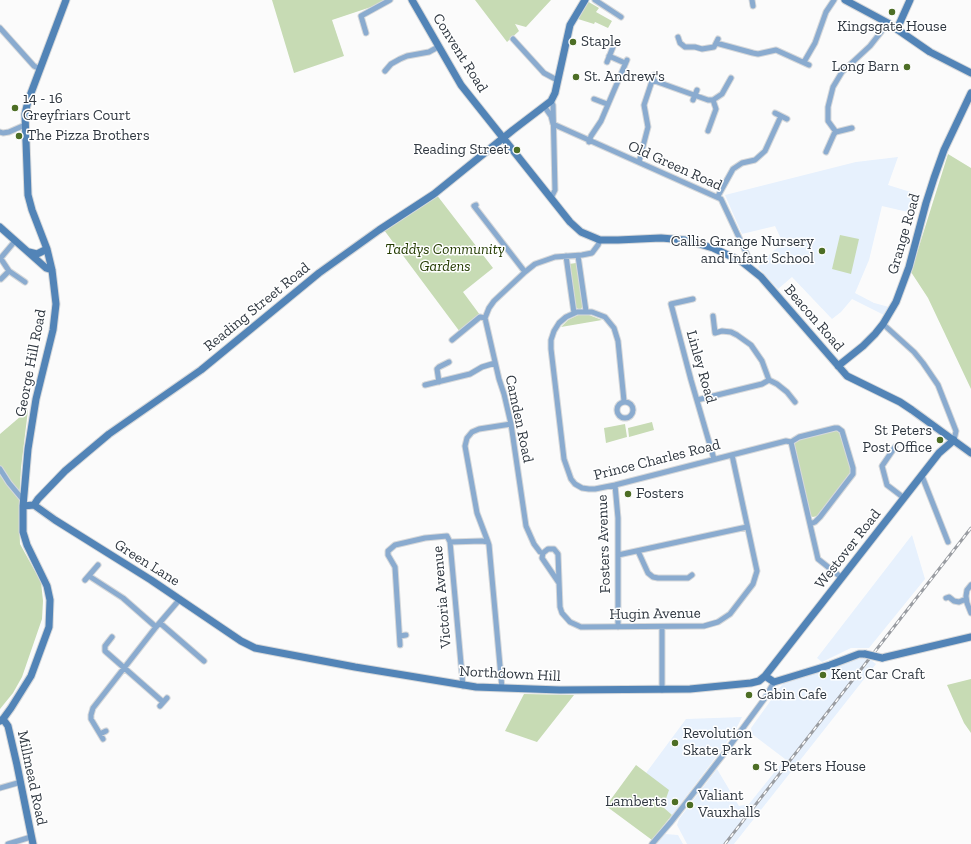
<!DOCTYPE html>
<style>
body{margin:0}
canvas{display:block;background:#fbfbfb}
</style>
<canvas width="971" height="844"></canvas>
<script>
const g = document.querySelector('canvas').getContext('2d');
g.lineJoin = 'round';
function fillPath(path, color) {
  g.fillStyle = color;
  g.fill(path, 'evenodd');
}
function poly(rows) {
  const path = new Path2D();
  for (const r of rows) {
    if (r.length === 3) {
      path.moveTo(r[0] + r[2], r[1]);
      path.arc(r[0], r[1], r[2], 0, 2 * Math.PI);
      continue;
    }
    path.moveTo(r[0], r[1]);
    for (let i = 2; i < r.length; i += 2) path.lineTo(r[i], r[i + 1]);
  }
  return path;
}
function strokePath(path, color, width, dash) {
  g.strokeStyle = color;
  g.lineWidth = width;
  g.lineCap = dash ? 'butt' : 'round';
  g.setLineDash(dash || []);
  g.stroke(path);
}
function label(font, color, halo, rows, align = 'center') {
  g.font = font + ' "Zilla Slab",serif';
  g.lineWidth = 3;
  g.setLineDash([]);
  g.textBaseline = 'middle';
  g.strokeStyle = halo;
  g.fillStyle = color;
  for (const [text, x, y, turn = 0] of rows) {
    g.save();
    g.translate(x, y);
    g.rotate((+turn || 0) * Math.PI / 180);
    g.textAlign = isNaN(turn) ? turn : align;
    if (halo) g.strokeText(text, 0, 0);
    g.fillText(text, 0, 0);
    g.restore();
  }
}
fillPath(poly([
 [898,157,888,185,917,194,912,213,882,206,869,260,855,293,874,303,889,307,884,315,852,299,841,312,832,319,792,277,778,289,758,267,764,261,763,260,783,243,775,226,742,234,725,195,856,162],
 [912,535,925,579,869,648,851,648,822,662,817,658],
 [867,657,876,664,734,844,687,844,677,825,679,819,717,769,739,806,749,804,785,759,752,734,751,728,784,682,844,661],
 [742,717,736,729,716,757,672,815,663,807,646,773,686,719],
 [665,834,678,835,683,844,654,844]
]), '#e7f1fd');
fillPath(poly([
 [272,0,392,0,332,20,344,56,294,73],
 [475,0,551,0,526,27,515,24,519,31,507,42],
 [587,1,599,8,596,12,612,21,608,28,595,22,594,24,578,19],
 [948,154,971,168,971,389,928,298,911,272],
 [436,194,493,268,463,292,480,315,460,332,384,230],
 [840,235,859,239,851,274,832,269],
 [576,263,583,306,580,310,575,307,569,264],
 [578,315,589,315,602,320,561,327,568,320],
 [28,410,21,468,19,502,20,507,19,518,20,544,41,582,43,601,42,619,22,677,13,693,0,709,0,434],
 [652,422,654,430,629,437,628,428],
 [625,424,627,437,606,443,604,428],
 [833,429,837,430,841,434,851,468,851,473,817,516,813,517,810,516,809,513,794,442,795,441],
 [971,679,971,733,964,723,947,685],
 [524,694,574,695,537,742,505,731],
 [636,765,669,790,663,807,672,815,652,840,606,806]
]), '#c7dbb4');
const street = poly([
 [595,0,621,17],
 [752,0,753,6],
 [0,28,34,66,40,69],
 [366,33,361,16,390,0],
 [678,37,680,43,685,47,695,47,702,49,714,47,718,39],
 [513,39,544,73,557,80],
 [716,43,753,53,758,54,776,50,809,65],
 [609,56,625,63],
 [607,62,613,47],
 [804,62,815,43,826,12,834,0],
 [385,71,391,64,400,59,407,56,429,52,438,47],
 [652,80,708,100,713,100,722,94,731,78],
 [594,99,607,104],
 [693,100,697,90],
 [544,106,551,116,553,124,721,199,750,261,748,266],
 [775,113,787,119],
 [708,131,716,109,713,100],
 [0,132,3,133,9,132,25,125],
 [836,132,828,121,828,107,833,87,842,72,870,46,888,23],
 [589,142,591,136,601,121,627,60],
 [826,152,834,134,836,132,852,128],
 [639,162,648,127,644,105,654,75],
 [718,196,733,169,742,163,755,160,765,151,781,116],
 [551,198,555,190,553,105,551,101],
 [476,205,474,206,525,272],
 [566,256,574,313],
 [578,256,586,311],
 [0,259,15,241],
 [1,259,9,271,25,282],
 [1,279,9,271],
 [693,299,671,304,691,380,714,459],
 [713,316,715,333,722,331,731,332,737,335,751,345,762,361,769,380,777,384,787,392,795,402],
 [883,324,914,352,923,363,938,385,956,431,954,440],
 [452,340,480,317,485,318],
 [439,382,437,369,439,367,449,362],
 [425,385,470,374,482,367,495,363],
 [697,400,762,384,769,380],
 [624,401,618,341,614,328,605,317,592,312,577,312,566,317,559,323,554,331,551,340,551,349,564,459,571,479,575,484,582,488,589,489,595,489,615,485,786,441,791,442],
 [625,410,8],
 [791,442,799,437,835,428,838,428,842,431,853,468,853,474,820,517,815,522,810,524],
 [791,442,818,559,842,578],
 [895,447,882,466,887,485,904,498],
 [0,469,9,483,24,501],
 [922,476,948,542],
 [615,485,618,518,618,627],
 [450,542,482,541,488,542,489,545,502,688],
 [488,542,477,513,465,446,467,438,472,432,479,429,511,424],
 [638,551,648,573,653,577,658,578,688,578,692,575],
 [543,553,540,552,534,544,526,526,511,424,504,394,499,379,485,318,489,308,494,301,525,272,535,264,555,257,582,255,592,253,598,245,600,240],
 [618,555,747,527],
 [89,576,123,598,156,627],
 [85,580,98,565],
 [559,583,542,558,543,553,548,549,554,549,558,554,560,607,562,613,570,622,581,627,704,626,718,622,730,614,753,584,757,571,732,455],
 [971,585,967,590,966,596,967,603,971,613],
 [946,598,949,597,954,601,959,602,966,599],
 [160,623,204,661],
 [662,627,662,690],
 [400,636,406,635],
 [112,637,105,646,105,651,163,702],
 [400,645,395,567,388,555,388,551,395,545,425,538,447,536,450,542,463,686],
 [160,706,167,698],
 [100,734,106,731],
 [103,739,91,719,91,715,93,708,156,627,180,599],
 [0,788,21,782],
 [8,844,31,837],
 [652,844,671,822,723,755,765,698,774,682]
]);
const secondary = poly([
 [412,0,461,85,570,222,581,232,600,240,618,240,661,238,685,240,713,248,741,261,761,277,847,376,900,402,912,410,971,453],
 [845,0,888,23,930,52,971,73],
 [897,29,910,0],
 [0,227,46,268,52,270],
 [29,252,37,254,47,249],
 [838,366,863,346,875,334,883,324,896,302,909,267,926,203,934,178,944,150,971,93],
 [34,505,38,499,65,471,109,434,201,370,319,273,379,230,434,194,513,130,551,101,555,93,570,25,585,0],
 [23,506,34,505,55,520,151,580,241,641,255,648,355,667,476,687,560,690,690,689,751,683,759,681,765,676,939,453,954,440],
 [882,658,971,637],
 [765,676,774,682,830,665,859,654,865,654],
 [3,719,8,726,17,765,33,844],
 [0,721,3,719,11,708,31,676,49,627,50,600,47,586,27,545,23,532,23,506,28,449,36,399,53,330,56,304,52,270,47,249,32,210,28,195,25,114,28,101,66,0]
]);
strokePath(street, '#d6d8da', 7);
strokePath(secondary, '#d6d8da', 9);
strokePath(street, '#8aabcf', 5);
strokePath(secondary, '#5284b7', 7);
const rail = poly([
 [725,844,971,528]
]);
strokePath(rail, '#9a9da2', 3);
strokePath(rail, '#fff', 1.5, [4.5]);
const secondaryBridge = poly([
 [865,654,882,658]
]);
strokePath(secondaryBridge, '#d6d8da', 9, []);
strokePath(secondaryBridge, '#5284b7', 7);
for (const [x, y, r, color] of [
 [892,12,4,"#4d6e25"],
 [573,42,4,"#4d6e25"],
 [907,67,4,"#4d6e25"],
 [576,77,4,"#4d6e25"],
 [15,108,4,"#4d6e25"],
 [19,136,4,"#4d6e25"],
 [517,150,4,"#4d6e25"],
 [822,251,4,"#4d6e25"],
 [940,440,4,"#4d6e25"],
 [628,494,4,"#4d6e25"],
 [823,675,4,"#4d6e25"],
 [749,695,4,"#4d6e25"],
 [675,743,4,"#4d6e25"],
 [756,767,4,"#4d6e25"],
 [675,802,4,"#4d6e25"],
 [690,805,4,"#4d6e25"]
]) {
  const dot = new Path2D();
  dot.arc(x, y, r, 0, 2 * Math.PI);
  g.fillStyle = color;
  g.fill(dot);
  strokePath(dot, '#fff', 1.5);
}
label('15px', '#303841', '#fff', [
 ["Kingsgate House",892,27,"center"],
 ["Staple",581,42],
 ["Long Barn",899,67,"right"],
 ["St. Andrew's",584,77],
 ["14 - 16",23,99],
 ["Greyfriars Court",23,116],
 ["The Pizza Brothers",27,136],
 ["Reading Street",509,150,"right"],
 ["Callis Grange Nursery",814,242,"right"],
 ["and Infant School",814,259,"right"],
 ["St Peters",932,431,"right"],
 ["Post Office",932,448,"right"],
 ["Fosters",636,494],
 ["Kent Car Craft",831,675],
 ["Cabin Cafe",757,695],
 ["Revolution",683,734],
 ["Skate Park",683,751],
 ["St Peters House",764,767],
 ["Valiant",698,796],
 ["Vauxhalls",698,813],
 ["Lamberts",667,802,"right"]
], 'left');
label('15px', '#303841', '#fff', [
 ["Convent Road",460,53,58],
 ["Old Green Road",675,166,24],
 ["Grange Road",904,234,-74],
 ["Reading Street Road",257,307,-39],
 ["Beacon Road",814,318,49],
 ["George Hill Road",31,363,-79],
 ["Linley Road",701,367,74],
 ["Camden Road",519,419,78],
 ["Prince Charles Road",657,460,-14],
 ["Fosters Avenue",604,544,-92],
 ["Westover Road",848,549,-52],
 ["Green Lane",147,563,32],
 ["Victoria Avenue",442,597,-95],
 ["Hugin Avenue",655,614,-1],
 ["Northdown Hill",510,674,3],
 ["Millmead Road",32,778,78]
]);
label('italic 15px', '#233b00', '#fff', [
 ["Taddys Community",445,250],
 ["Gardens",445,267]
]);
</script>
